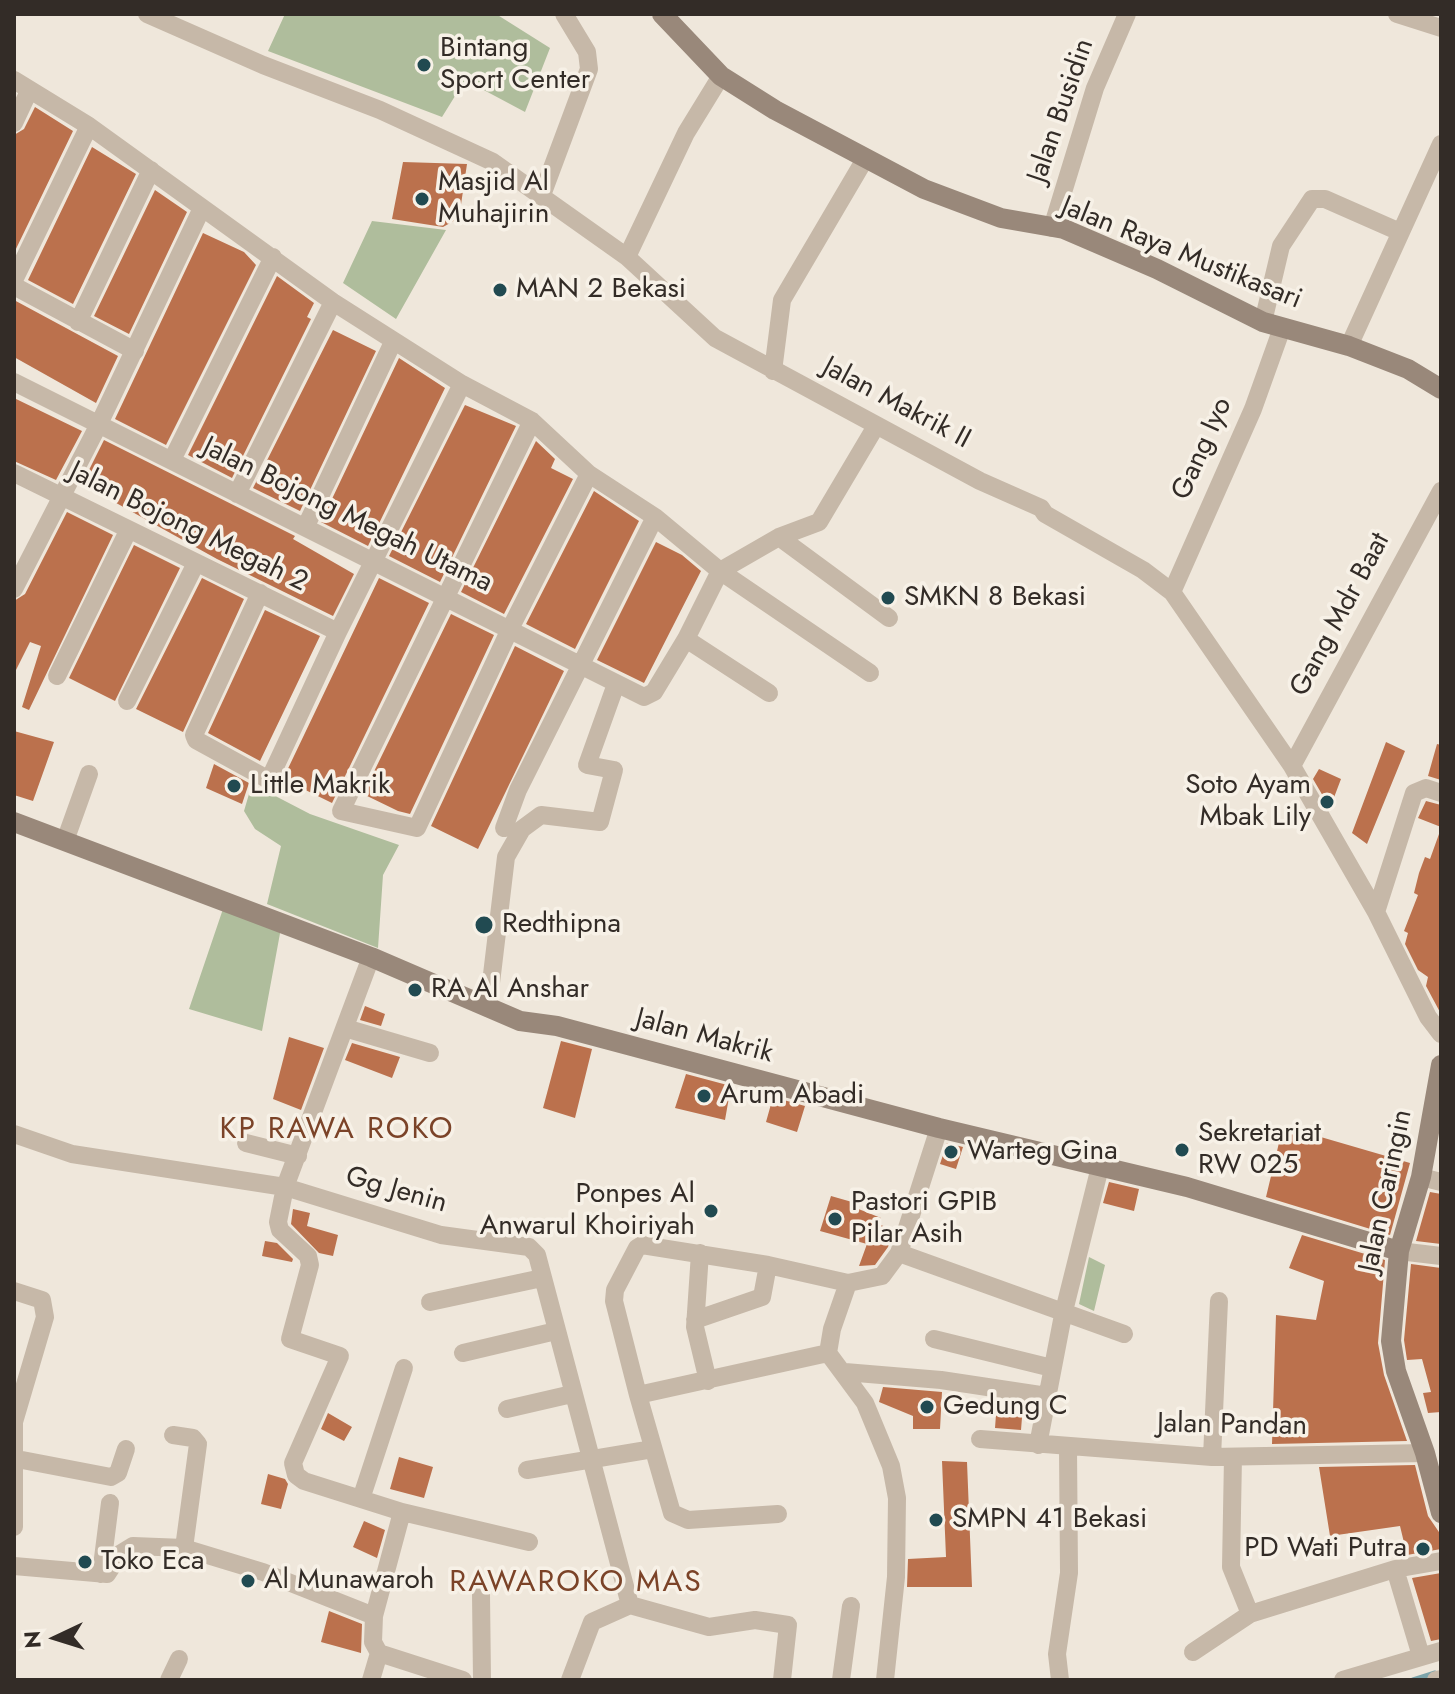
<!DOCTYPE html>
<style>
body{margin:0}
#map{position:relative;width:1455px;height:1694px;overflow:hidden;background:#efe7db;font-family:Jost,sans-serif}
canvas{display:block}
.frame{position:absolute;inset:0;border:16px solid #332c27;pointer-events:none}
.north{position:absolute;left:16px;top:1598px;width:80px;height:80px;-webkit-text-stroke:6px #f7f1e7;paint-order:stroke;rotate:266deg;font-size:22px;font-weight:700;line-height:32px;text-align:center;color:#332c27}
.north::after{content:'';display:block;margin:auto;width:28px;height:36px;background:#332c27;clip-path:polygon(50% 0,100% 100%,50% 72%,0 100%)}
</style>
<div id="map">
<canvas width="1455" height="1694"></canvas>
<div class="frame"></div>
<div class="north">N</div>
</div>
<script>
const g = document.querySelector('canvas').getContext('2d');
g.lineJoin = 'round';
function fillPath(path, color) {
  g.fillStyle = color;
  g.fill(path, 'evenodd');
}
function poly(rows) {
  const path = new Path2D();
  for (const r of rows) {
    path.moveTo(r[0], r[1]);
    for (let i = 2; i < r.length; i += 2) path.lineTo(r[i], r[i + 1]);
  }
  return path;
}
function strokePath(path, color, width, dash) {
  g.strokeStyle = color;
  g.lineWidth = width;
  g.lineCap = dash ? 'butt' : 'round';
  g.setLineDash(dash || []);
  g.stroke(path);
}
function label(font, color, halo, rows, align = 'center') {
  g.font = font + ' Jost,sans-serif';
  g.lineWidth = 7;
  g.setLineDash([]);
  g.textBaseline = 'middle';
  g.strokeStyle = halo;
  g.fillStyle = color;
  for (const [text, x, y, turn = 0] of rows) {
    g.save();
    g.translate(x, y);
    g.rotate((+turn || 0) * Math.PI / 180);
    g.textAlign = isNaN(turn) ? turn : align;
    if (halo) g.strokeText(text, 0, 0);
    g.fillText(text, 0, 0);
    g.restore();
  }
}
fillPath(poly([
 [285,14,496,14,550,48,525,112,465,80,442,117,268,51],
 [372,221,446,230,396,319,343,283],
 [258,787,310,814,399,845,383,875,378,948,267,904,281,846,255,829,244,811,249,794],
 [224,906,281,928,262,1031,189,1009],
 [1089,1257,1105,1265,1094,1311,1079,1304]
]), '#afbd9c');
strokePath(poly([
 [1413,1680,1435,1673]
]), '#7ca4aa', 5);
fillPath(poly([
 [35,107,73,131,14,253,14,135,24,129],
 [92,147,136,174,73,304,28,280],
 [403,162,467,164,459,218,443,227,392,219],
 [155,190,187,212,129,334,94,316],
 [203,233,244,252,256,265,166,445,115,419],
 [277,276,314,303,307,317,311,319,232,478,188,455],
 [14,300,118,356,96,403,14,357],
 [333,330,376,351,300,511,253,488],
 [399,358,445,388,368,546,321,522],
 [14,398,82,431,56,480,14,461],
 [465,405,516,426,440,582,389,556],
 [104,440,295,536,293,539,354,574,333,616,217,559,82,484],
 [536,441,555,459,551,468,573,479,504,614,461,592],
 [594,491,639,521,575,649,526,624],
 [67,512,113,535,29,710,22,707,41,646,30,642,14,674,14,601,25,594],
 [656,542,682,555,701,571,644,683,597,660],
 [134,545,180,568,115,701,69,678],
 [202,578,244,599,183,732,136,709],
 [379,578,429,603,332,803,283,779],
 [265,610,320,636,260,761,208,733],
 [451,614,494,635,410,814,398,811,363,794],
 [515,646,564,671,478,849,431,826],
 [14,731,54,742,33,801,14,795],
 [1386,742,1405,751,1367,844,1352,833],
 [1437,744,1441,745,1441,780,1428,776],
 [214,764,249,783,242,804,206,788],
 [1319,769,1341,779,1330,808,1313,779],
 [1426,801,1441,805,1441,827,1418,818],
 [1439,834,1441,834,1441,1014,1426,986,1428,977,1418,970,1405,944,1408,933,1404,931,1418,895,1414,893,1419,873,1425,857,1430,859],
 [365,1006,385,1014,381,1026,360,1020],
 [289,1037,324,1048,301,1110,273,1099],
 [561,1041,592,1049,575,1118,543,1108],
 [352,1043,400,1057,392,1078,345,1060],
 [686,1074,731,1086,725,1120,675,1108],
 [773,1097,805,1106,797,1132,766,1122],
 [1283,1126,1410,1163,1390,1235,1266,1197],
 [947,1143,963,1147,956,1169,940,1164],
 [1109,1182,1139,1189,1134,1211,1103,1203],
 [1430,1192,1441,1194,1441,1244,1416,1241],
 [831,1196,852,1202,851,1206,881,1218,878,1224,894,1230,888,1247,875,1265,859,1266,867,1244,820,1231],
 [293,1209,310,1213,307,1226,338,1235,333,1256,319,1253,291,1224],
 [1302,1235,1385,1260,1378,1343,1384,1375,1407,1441,1272,1444,1276,1315,1316,1320,1324,1281,1289,1268],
 [265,1241,277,1243,293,1259,292,1262,262,1256],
 [1411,1264,1441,1268,1441,1412,1428,1413,1423,1393,1431,1392,1422,1359,1407,1360,1404,1340],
 [883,1387,942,1392,940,1429,913,1429,913,1416,879,1402],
 [997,1401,1023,1405,1021,1430,995,1428],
 [328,1413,352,1427,344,1441,321,1429],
 [399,1457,433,1467,424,1498,390,1489],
 [942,1461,967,1462,972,1587,907,1587,908,1559,946,1557],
 [1415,1465,1428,1516,1441,1535,1441,1549,1407,1555,1400,1526,1330,1536,1319,1467],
 [268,1474,285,1479,288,1484,281,1509,261,1504],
 [364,1521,385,1530,377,1558,353,1547],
 [1441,1573,1441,1639,1431,1641,1412,1578],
 [329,1611,362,1624,361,1653,321,1642]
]), '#bb714d');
strokePath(poly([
 [147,14,263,65,380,110,493,162,627,257,715,338,980,481,1041,508,1045,514,1143,570,1172,592,1292,766,1376,912,1428,1017,1441,1034],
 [1397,14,1441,28],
 [14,80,89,126,333,302,462,384,532,421,589,474,655,517,720,571,870,673],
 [14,123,29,91],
 [542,195,589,69,587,52,564,14],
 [1052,228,1095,88,1127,14],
 [627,257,686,133,721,76],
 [14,280,89,126],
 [14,286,135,351],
 [78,322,151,170],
 [1263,322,1281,246,1312,199,1325,199,1400,232],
 [1349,346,1441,144],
 [773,371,782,300,865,159],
 [14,382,644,697,654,692,686,639,720,571],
 [532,421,341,811,417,828,510,629,589,474],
 [172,460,273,257],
 [14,473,338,632],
 [237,494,333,302],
 [306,526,393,342],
 [779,537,889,618],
 [720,571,779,537,819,522,876,426],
 [14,589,99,424,202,208],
 [1172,592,1253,409,1282,328],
 [260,593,194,735,196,740,269,780,338,632,462,384],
 [686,639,769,693],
 [57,676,128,531],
 [127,701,195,565],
 [1292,766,1441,491],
 [504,828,518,790,655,517],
 [65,841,89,774],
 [1376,912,1414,793,1426,788,1441,793],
 [371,957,285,1187,278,1222,280,1230,308,1256,310,1265,290,1339,340,1356,293,1463,296,1475,304,1481,402,1512,374,1616,373,1642,379,1653,463,1680],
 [488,1008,506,857,522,829,541,815,600,822,614,770,587,765,616,684],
 [345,1028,430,1053],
 [14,1134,72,1154,285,1187,441,1235,529,1247,537,1255,630,1605,709,1627,755,1620,788,1625,782,1680],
 [246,1143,298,1156],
 [1421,1177,1441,1182],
 [1399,1251,1441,1256],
 [700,1253,695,1327,708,1381],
 [899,1253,1124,1334],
 [14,1291,42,1300,45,1317,14,1422],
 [430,1302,542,1278],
 [695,1320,762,1297,768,1265],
 [934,1339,1052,1368],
 [463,1353,556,1331],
 [845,1372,941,1380,1047,1396],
 [638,1395,828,1353],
 [507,1409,572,1394],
 [14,1423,14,1527],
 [173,1435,193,1438,198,1444,184,1548],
 [980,1439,1212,1457,1425,1453],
 [1038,1445,1063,1315,1100,1167],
 [1212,1457,1219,1301],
 [1233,1457,1231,1567,1250,1614],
 [17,1459,111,1477,118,1473,126,1449],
 [527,1470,653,1449],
 [361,1499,404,1368],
 [402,1512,529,1542],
 [778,1514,688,1520,672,1513,638,1395,614,1301,615,1290,637,1248,642,1245,768,1265,848,1283],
 [14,1566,107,1574,120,1554,133,1546,184,1548,263,1572,374,1616],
 [1395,1569,1421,1656],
 [101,1574,110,1503],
 [481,1594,482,1680],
 [1193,1652,1250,1614,1395,1569,1441,1561],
 [169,1680,179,1659],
 [371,1680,379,1653],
 [570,1680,592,1622,630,1605],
 [841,1680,851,1606],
 [885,1680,896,1577,897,1498,891,1466,865,1403,828,1353,832,1329,848,1283,882,1276,899,1253,939,1128],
 [1060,1680,1057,1654,1069,1573,1068,1448],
 [1343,1680,1441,1651],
 [1436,1680,1441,1679]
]), '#c6b8a8', 18);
strokePath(poly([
 [662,14,721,76,775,110,924,189,1001,218,1064,229,1157,269,1263,322,1349,346,1408,369,1441,389],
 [14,822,371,957,520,1021,557,1026,939,1128,1187,1187,1399,1251],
 [1441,1065,1421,1177,1399,1251,1391,1341,1396,1371,1425,1453,1441,1513]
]), '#99887a', 20);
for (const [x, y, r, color] of [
 [424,65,8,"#214a51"],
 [422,199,8,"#214a51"],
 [500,290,8,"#214a51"],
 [888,598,8,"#214a51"],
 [234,786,8,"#214a51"],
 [1327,802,8,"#214a51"],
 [484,925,10,"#214a51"],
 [415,990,8,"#214a51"],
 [704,1096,8,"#214a51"],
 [1182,1150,8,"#214a51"],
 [951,1152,8,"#214a51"],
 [711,1211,8,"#214a51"],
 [835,1219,8,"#214a51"],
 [927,1407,8,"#214a51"],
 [936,1520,8,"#214a51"],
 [1423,1549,8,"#214a51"],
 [85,1562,8,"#214a51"],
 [248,1581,8,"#214a51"]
]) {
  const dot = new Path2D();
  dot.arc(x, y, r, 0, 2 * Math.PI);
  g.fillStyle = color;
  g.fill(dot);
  strokePath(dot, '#f7f1e7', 3);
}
label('28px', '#332c27', '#f7f1e7', [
 ["Bintang",440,49],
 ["Sport Center",440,81],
 ["Masjid Al",438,183],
 ["Muhajirin",438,215],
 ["MAN 2 Bekasi",516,290],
 ["SMKN 8 Bekasi",904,598],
 ["Little Makrik",250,786],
 ["Soto Ayam",1311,786,"right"],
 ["Mbak Lily",1311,818,"right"],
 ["Redthipna",502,925],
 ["RA Al Anshar",431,990],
 ["Arum Abadi",720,1096],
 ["Sekretariat",1198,1134],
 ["RW 025",1198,1166],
 ["Warteg Gina",967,1152],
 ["Ponpes Al",695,1195,"right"],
 ["Anwarul Khoiriyah",695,1227,"right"],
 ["Pastori GPIB",851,1203],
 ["Pilar Asih",851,1235],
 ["Gedung C",943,1407],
 ["SMPN 41 Bekasi",952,1520],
 ["PD Wati Putra",1407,1549,"right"],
 ["Toko Eca",101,1562],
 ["Al Munawaroh",264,1581]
], 'left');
label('28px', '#332c27', '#f7f1e7', [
 ["Jalan Busidin",1062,111,-71],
 ["Jalan Raya Mustikasari",1181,254,22],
 ["Jalan Makrik II",896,404,28],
 ["Gang Iyo",1203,449,-66],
 ["Jalan Bojong Megah Utama",347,516,26],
 ["Jalan Bojong Megah 2",188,528,26],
 ["Gang Mdr Baat",1341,615,-62],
 ["Jalan Makrik",704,1037,15],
 ["Gg Jenin",396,1191,16],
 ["Jalan Caringin",1387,1191,-78],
 ["Jalan Pandan",1232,1426,1]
]);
g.letterSpacing = '2px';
label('30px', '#7b4328', '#f7f1e7', [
 ["KP RAWA ROKO",337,1131],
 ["RAWAROKO MAS",576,1584]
]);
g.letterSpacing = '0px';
</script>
